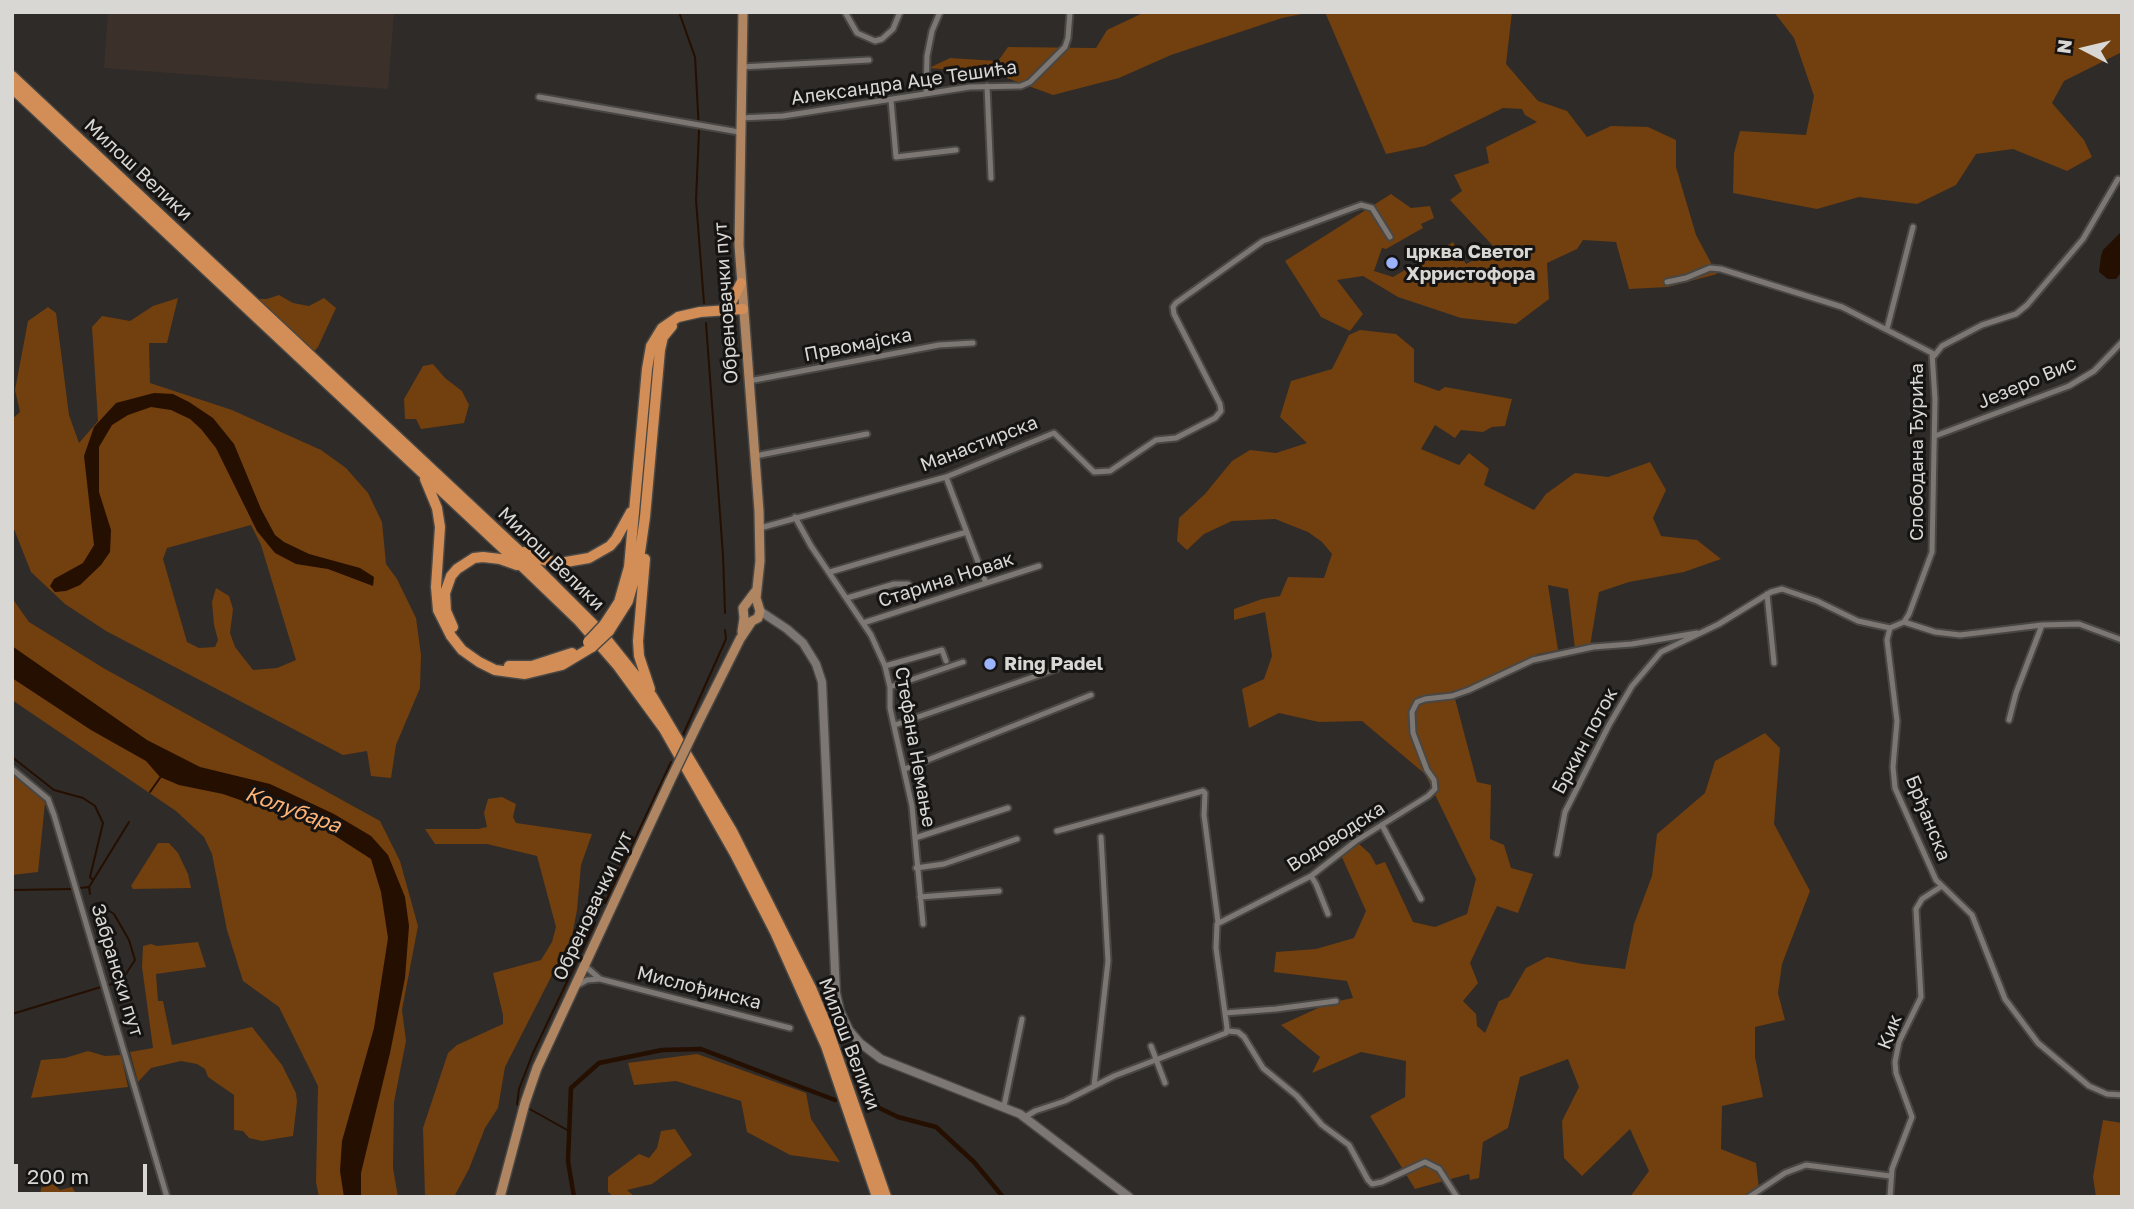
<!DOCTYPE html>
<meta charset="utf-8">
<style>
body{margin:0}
#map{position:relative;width:2134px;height:1209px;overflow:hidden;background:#2f2b28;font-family:"Golos Text",sans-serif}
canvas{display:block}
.frame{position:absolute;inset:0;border:14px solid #d9d7d4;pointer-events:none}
.north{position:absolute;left:2050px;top:14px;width:70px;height:70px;-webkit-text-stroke:5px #161413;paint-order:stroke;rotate:277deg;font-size:19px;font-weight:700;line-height:28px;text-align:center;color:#d9d7d4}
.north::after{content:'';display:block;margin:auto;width:24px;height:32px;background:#d9d7d4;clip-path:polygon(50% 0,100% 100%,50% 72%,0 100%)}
.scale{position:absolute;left:14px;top:1164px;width:133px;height:32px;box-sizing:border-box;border:4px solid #d9d7d4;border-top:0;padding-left:9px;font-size:21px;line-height:24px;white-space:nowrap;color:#d9d7d4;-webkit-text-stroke:5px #161413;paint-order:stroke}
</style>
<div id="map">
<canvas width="2134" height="1209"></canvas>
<div class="frame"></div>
<div class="north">N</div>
<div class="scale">200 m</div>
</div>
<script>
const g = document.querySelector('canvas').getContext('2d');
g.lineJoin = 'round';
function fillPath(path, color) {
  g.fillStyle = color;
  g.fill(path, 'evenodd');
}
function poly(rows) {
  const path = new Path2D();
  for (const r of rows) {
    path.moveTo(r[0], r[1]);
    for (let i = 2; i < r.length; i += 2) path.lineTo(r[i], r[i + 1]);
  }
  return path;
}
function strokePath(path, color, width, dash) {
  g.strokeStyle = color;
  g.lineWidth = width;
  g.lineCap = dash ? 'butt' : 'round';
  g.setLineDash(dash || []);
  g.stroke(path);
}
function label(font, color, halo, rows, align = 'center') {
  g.font = font + ' "Golos Text",sans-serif';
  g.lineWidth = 6;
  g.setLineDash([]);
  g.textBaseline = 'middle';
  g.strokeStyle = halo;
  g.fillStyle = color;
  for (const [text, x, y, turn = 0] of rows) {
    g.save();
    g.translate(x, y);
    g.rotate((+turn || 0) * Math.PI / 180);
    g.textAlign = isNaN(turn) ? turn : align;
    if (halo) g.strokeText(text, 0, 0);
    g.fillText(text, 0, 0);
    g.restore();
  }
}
fillPath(poly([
 [108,12,394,12,388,89,104,68]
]), '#3b312a');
fillPath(poly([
 [1145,12,1312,12,1282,18,1171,55,1119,78,1053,95,996,74,929,68,950,58,998,61,1008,47,1096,48,1107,30],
 [1325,12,1512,12,1506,64,1538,101,1567,111,1587,137,1611,126,1648,127,1676,140,1676,167,1696,235,1717,274,1668,287,1629,289,1616,242,1583,240,1577,249,1547,263,1549,299,1516,324,1461,318,1398,297,1363,276,1337,280,1363,314,1350,331,1321,317,1285,261,1391,194,1411,208,1430,206,1434,218,1421,224,1423,228,1386,249,1382,248,1374,271,1393,277,1453,242,1466,264,1495,248,1450,200,1462,191,1454,175,1489,163,1486,147,1537,122,1525,115,1522,109,1503,108,1425,146,1386,154],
 [1774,12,2122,12,2122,52,2064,81,2052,103,2084,140,2092,157,2067,171,2013,149,1976,154,1956,185,1917,204,1859,197,1817,209,1733,193,1734,153,1740,131,1806,135,1814,96,1794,38],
 [279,295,293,303,309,306,324,298,336,308,318,347,304,363,290,357,285,338,258,314,258,299,267,299],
 [178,298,167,343,149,343,150,383,232,410,321,450,346,468,368,493,382,522,386,564,397,579,416,618,421,655,420,688,396,745,391,778,371,776,367,751,343,755,106,631,65,604,31,572,12,524,12,419,20,412,15,390,28,321,48,307,56,313,69,415,79,443,98,421,92,327,102,316,130,321,153,306],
 [251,525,261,545,296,660,277,668,253,670,235,647,230,633,233,609,229,596,216,588,212,602,214,625,218,640,215,647,199,648,187,642,163,559,167,548],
 [1360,330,1396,334,1414,349,1414,382,1439,391,1445,387,1512,399,1505,426,1492,427,1483,432,1461,430,1455,438,1435,425,1421,449,1459,465,1469,453,1489,469,1484,485,1534,510,1546,494,1575,473,1608,477,1650,462,1666,490,1653,518,1661,536,1697,540,1721,559,1684,572,1629,582,1599,592,1590,646,1575,649,1568,589,1548,585,1558,650,1538,654,1465,689,1453,691,1477,782,1491,785,1490,839,1504,845,1511,868,1533,874,1518,913,1497,906,1470,963,1478,983,1463,1001,1476,1014,1477,1026,1485,1033,1499,1001,1509,997,1526,968,1547,957,1583,964,1625,969,1634,924,1652,876,1657,834,1705,793,1715,761,1765,733,1780,748,1774,824,1810,891,1782,964,1778,993,1785,1020,1755,1027,1755,1057,1763,1097,1722,1106,1721,1149,1756,1163,1760,1197,1630,1197,1649,1171,1630,1129,1582,1176,1564,1158,1562,1121,1579,1087,1568,1059,1520,1077,1508,1128,1483,1142,1479,1178,1470,1180,1469,1174,1415,1189,1370,1116,1405,1097,1406,1061,1361,1052,1312,1073,1320,1057,1281,1025,1329,1003,1353,998,1347,981,1274,972,1276,952,1316,949,1354,938,1366,911,1341,855,1358,843,1370,854,1376,865,1385,862,1413,922,1435,927,1467,914,1476,879,1425,774,1362,721,1319,722,1279,713,1249,728,1242,689,1264,679,1272,656,1265,612,1234,620,1234,609,1262,599,1280,596,1288,577,1324,578,1332,554,1322,542,1308,532,1275,519,1232,521,1204,534,1187,550,1177,541,1179,518,1205,494,1232,461,1250,450,1276,453,1307,443,1280,417,1291,381,1332,369,1349,335],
 [433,364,445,378,462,391,469,405,464,423,421,429,416,419,405,419,404,399,423,366],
 [12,598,29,622,105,669,380,821,400,861,418,926,402,1010,406,1041,394,1102,393,1168,398,1197,319,1197,316,1182,318,1086,279,1007,243,981,227,930,212,854,204,837,176,811,12,700],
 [12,771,30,786,45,803,38,872,12,875],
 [502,797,516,804,513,817,516,823,592,834,581,865,577,910,572,936,505,1067,498,1108,485,1128,469,1169,454,1197,425,1197,423,1128,448,1053,457,1045,503,1024,503,1015,493,973,541,960,552,942,556,927,537,856,487,844,435,844,425,829,478,829,487,827,484,813,488,799],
 [158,843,169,843,178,853,188,874,191,888,133,889,131,886],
 [198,942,206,967,156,974,158,1001,163,1001,172,1045,252,1027,282,1065,296,1093,297,1102,293,1136,262,1141,249,1138,243,1131,234,1130,234,1095,208,1077,205,1069,197,1064,181,1061,151,1068,138,1082,130,1052,153,1048,142,967,143,946,151,944,157,946],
 [88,1051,105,1056,121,1055,128,1087,31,1098,41,1060,65,1058],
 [697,1054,806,1093,811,1119,840,1162,790,1155,747,1132,741,1101,676,1081,634,1085,628,1063],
 [2103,1120,2122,1123,2122,1197,2096,1197,2093,1177],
 [675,1129,692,1155,652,1184,627,1190,635,1197,614,1197,608,1192,608,1177,639,1154,649,1158,657,1148,661,1131],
 [53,1184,60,1190,72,1187,78,1197,40,1197,41,1188]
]), '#723f0e');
fillPath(poly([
 [2122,231,2122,271,2116,279,2108,279,2099,272,2101,256,2103,250],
 [154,393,173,394,189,402,213,418,234,444,261,509,275,535,284,542,309,554,360,568,374,577,373,586,328,569,296,564,275,553,257,531,216,448,201,429,190,419,171,410,151,407,128,415,112,425,99,447,99,492,111,530,110,552,101,565,80,585,66,591,55,592,50,586,54,579,83,563,94,545,84,456,94,427,116,403],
 [12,646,147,740,200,767,270,784,334,814,371,836,388,855,405,897,409,926,405,978,390,1053,361,1173,361,1197,344,1197,340,1171,342,1141,374,1028,388,938,381,892,371,859,312,821,280,814,223,794,179,785,160,777,146,761,91,730,12,678]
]), '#250f00');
strokePath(poly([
 [679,12,695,57,699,131,696,200,704,303],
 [706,323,723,555,725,613],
 [682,737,726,639,725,630],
 [12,757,54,790,83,798,95,806,103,823,90,877,93,880],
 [150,792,162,775],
 [80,888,89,887],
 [12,890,72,889],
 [90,894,89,887,129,822],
 [97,903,114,914,129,940,135,960,122,980,109,985],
 [605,903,671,762],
 [12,1014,101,987],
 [521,1106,517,1104,519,1089,533,1053,595,923],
 [526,1107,569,1131]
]), '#250f00', 2);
strokePath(poly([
 [869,1103,898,1117,936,1127,974,1162,1003,1197],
 [574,1197,568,1161,571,1088,599,1063,662,1050,701,1049,835,1100]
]), '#250f00', 4.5);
const minor = poly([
 [845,12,857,33,875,41,882,39,893,29,900,12],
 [741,67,869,60],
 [987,86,991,178],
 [926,94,927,56,932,31,940,12],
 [539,97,739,132],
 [891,100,896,157,956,150],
 [740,118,783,116,970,87,1021,86,1030,82,1065,47,1068,38,1070,12],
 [1667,282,1686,278,1710,268,1721,269,1842,307,1932,353,1935,399,1932,552,1909,614,1904,622],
 [1887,329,1913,227],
 [1934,356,1942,346,1982,325,2016,314,2027,305,2083,239,2118,179],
 [749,381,939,345,973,343],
 [1935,436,2069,386,2094,371,2122,342],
 [755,456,867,434],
 [946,477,986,583],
 [795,517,811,546,871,635,885,666,890,687,890,708,912,806,923,924],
 [760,528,946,477,1054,433,1094,472,1110,471,1156,440,1176,438,1215,418,1221,411,1220,404,1174,314,1173,307,1176,303,1263,241,1361,205,1372,208,1390,237],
 [830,572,967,532],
 [1767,594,1774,663],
 [847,598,894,584,908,584,912,588],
 [863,623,1039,566],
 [2122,640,2079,624,2042,625,1960,635,1935,632,1904,622,1890,628,1887,640,1897,721,1893,767,1895,788,1936,880,1972,915,2005,999,2038,1043,2089,1086,2107,1094,2122,1095],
 [885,666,942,650,946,661],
 [890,687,963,662],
 [2009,720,2016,693,2042,625],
 [895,725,1056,669],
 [12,769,48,799,54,815,167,1197],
 [905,769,1091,695],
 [1382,825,1421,899],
 [1057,831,1203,791,1205,793,1204,815,1218,922],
 [915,838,1008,808],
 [1557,854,1565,812,1609,725,1632,686,1661,652,1719,624,1771,592,1782,589,1817,601,1858,621,1890,628],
 [916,868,944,864,1017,839],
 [1311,876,1316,884,1328,914],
 [920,897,999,891],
 [585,966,600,979,790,1028],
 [576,986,587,980,599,979],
 [1225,1013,1276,1009,1336,1001],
 [1227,1031,1238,1032,1244,1037,1263,1068,1297,1096,1322,1125,1349,1145,1368,1180,1372,1184,1382,1182,1425,1162,1439,1169,1457,1197],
 [1151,1046,1165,1083],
 [1094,1086,1108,961,1101,837],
 [1004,1106,1022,1019],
 [1025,1117,1035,1111,1065,1101,1114,1076,1226,1033,1227,1028,1216,948,1217,924,1311,876,1356,841,1428,796,1435,789,1434,780,1427,770,1413,733,1412,712,1417,702,1425,699,1452,696,1469,690,1533,660,1547,657,1593,647,1632,644,1697,633],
 [1749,1197,1785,1173,1806,1165,1890,1176],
 [1890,1197,1892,1169,1912,1117,1896,1073,1895,1062,1899,1042,1921,997,1916,909,1922,899,1942,886]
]);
const secondary = poly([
 [760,611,787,629,803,643,816,664,822,682,836,993,840,1011,849,1030,860,1043,881,1059,1020,1114,1129,1197]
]);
const primary = poly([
 [742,632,744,618,743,608,755,592],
 [697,725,740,639,752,621,758,618,760,611,756,598,760,561,759,511,739,245,743,12],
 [500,1197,525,1103,537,1068,670,781]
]);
const motorway = poly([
 [12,76,534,565,600,631,652,696,732,831,811,988,826,1024,886,1197],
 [12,88,524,568,579,621,618,666,664,729,735,854,775,932,826,1046,877,1197],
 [722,310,732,301,741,283],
 [425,479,437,508,440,527,436,587,438,610,451,636,462,650,479,662,495,670,525,674,562,665,592,647],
 [524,552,544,560,560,563,589,558,610,546,616,539,631,512],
 [645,559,638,641,639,656,650,689],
 [604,625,619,602,629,567,647,369,651,346,662,328,678,317,700,312,743,309],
 [453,627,446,611,445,593,451,576,457,569,474,558,483,557,500,559,517,565],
 [609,631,628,601,638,566,645,517,660,350,663,337,672,326],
 [509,666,532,666,572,653]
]);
strokePath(minor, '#494744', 9);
strokePath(secondary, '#494744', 11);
strokePath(primary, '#494744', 12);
strokePath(motorway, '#494744', 13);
strokePath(minor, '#7c7773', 5);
strokePath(secondary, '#7c7773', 8);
strokePath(primary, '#b08562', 9);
strokePath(motorway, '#d28e56', 10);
const primaryBridge = poly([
 [670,781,697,725]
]);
const motorwayBridge = poly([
 [588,642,604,625],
 [592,647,609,631]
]);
strokePath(primaryBridge, '#494744', 12, []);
strokePath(motorwayBridge, '#494744', 13, []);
strokePath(primaryBridge, '#b08562', 9);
strokePath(motorwayBridge, '#d28e56', 10);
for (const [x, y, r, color] of [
 [1392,263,7,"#9bb4fd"],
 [990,664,7,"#9bb4fd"]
]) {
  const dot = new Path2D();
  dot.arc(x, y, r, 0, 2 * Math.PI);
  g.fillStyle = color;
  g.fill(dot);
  strokePath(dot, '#161413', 2.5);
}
label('19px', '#d9d7d4', '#161413', [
 ["Александра Аце Тешића",904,83,-8],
 ["Милош Велики",138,170,43],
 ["Обреновачки пут",726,303,-94],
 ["Првомајска",858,345,-11],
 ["Језеро Вис",2027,383,-23],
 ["Манастирска",979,444,-21],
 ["Слободана Ђурића",1917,452,-90],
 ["Милош Велики",551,559,44],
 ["Старина Новак",946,580,-18],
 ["Бркин поток",1585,741,-62],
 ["Стефана Немање",915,747,80],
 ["Брђанска",1928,818,68],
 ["Водоводска",1336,837,-33],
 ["Обреновачки пут",593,906,-65],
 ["Забрански пут",117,970,73],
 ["Мислођинска",699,988,14],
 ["Кик",1890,1032,-69],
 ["Милош Велики",849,1044,69]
]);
label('bold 19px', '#d9d7d4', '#161413', [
 ["црква Светог",1406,252],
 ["Хрристофора",1406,274],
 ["Ring Padel",1004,664]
], 'left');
label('italic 21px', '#ffb376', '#161413', [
 ["Колубара",293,810,20]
]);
</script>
